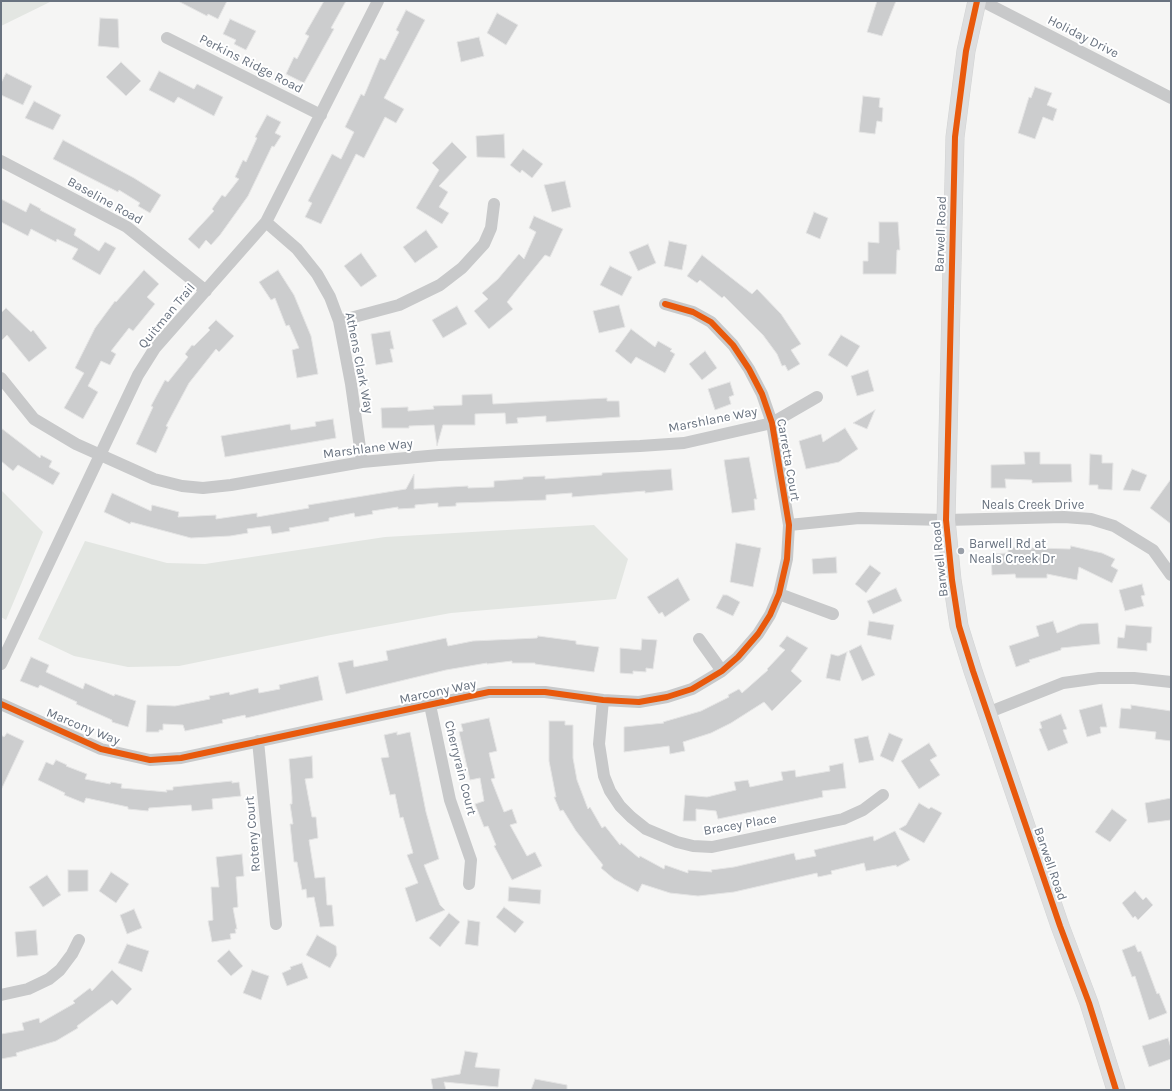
<!DOCTYPE html>
<style>
body{margin:0}
#map{position:relative;width:1172px;height:1091px;overflow:hidden;background:#f5f5f4;font-family:Karla,sans-serif}
canvas{display:block}
.frame{position:absolute;inset:0;border:2px solid #697380;pointer-events:none}
</style>
<div id="map">
<canvas width="1172" height="1091"></canvas>
<div class="frame"></div>
</div>
<script>
const g = document.querySelector('canvas').getContext('2d');
g.lineJoin = 'round';
function fillPath(path, color) {
  g.fillStyle = color;
  g.fill(path, 'evenodd');
}
function poly(rows) {
  const path = new Path2D();
  for (const r of rows) {
    path.moveTo(r[0], r[1]);
    for (let i = 2; i < r.length; i += 2) path.lineTo(r[i], r[i + 1]);
  }
  return path;
}
function strokePath(path, color, width, dash) {
  g.strokeStyle = color;
  g.lineWidth = width;
  g.lineCap = dash ? 'butt' : 'round';
  g.setLineDash(dash || []);
  g.stroke(path);
}
function label(font, color, halo, rows, align = 'center') {
  g.font = font + ' Karla,sans-serif';
  g.lineWidth = 4;
  g.setLineDash([]);
  g.textBaseline = 'middle';
  g.strokeStyle = halo;
  g.fillStyle = color;
  for (const [text, x, y, turn = 0] of rows) {
    g.save();
    g.translate(x, y);
    g.rotate((+turn || 0) * Math.PI / 180);
    g.textAlign = isNaN(turn) ? turn : align;
    if (halo) g.strokeText(text, 0, 0);
    g.fillText(text, 0, 0);
    g.restore();
  }
}
fillPath(poly([
 [1,1,52,1,1,26],
 [1,490,43,532,6,620,1,617],
 [594,525,628,559,616,599,451,613,331,635,179,666,128,667,74,656,38,639,85,541,167,563,205,564,385,537]
]), '#e3e6e2');
const building = poly([
 [178,1,227,1,218,19,208,14,207,16,178,1],
 [324,1,346,1,331,28,334,29,304,83,286,74,294,57,297,59,309,36,305,34,324,1],
 [877,1,896,1,882,36,867,32,877,1],
 [406,10,425,20,384,98,404,109,396,123,385,117,364,158,356,154,321,224,305,217,312,203,308,201,332,154,341,159,354,132,345,127,361,94,364,96,380,58,385,60,399,32,396,30,406,10],
 [497,13,518,25,506,45,487,33,497,13],
 [100,18,118,19,119,48,98,46,100,18],
 [230,19,256,31,246,50,234,44,236,40,223,34,230,19],
 [479,37,484,56,461,62,457,42,479,37],
 [121,62,141,81,126,96,106,77,121,62],
 [159,71,194,89,197,84,223,97,214,116,178,97,174,103,149,90,159,71],
 [6,73,32,86,23,105,1,95,1,83,6,73],
 [1035,87,1052,93,1047,105,1057,109,1053,121,1043,117,1035,139,1018,133,1029,97,1031,98,1035,87],
 [863,96,880,98,879,107,883,108,882,122,877,121,875,134,859,132,863,96],
 [34,101,61,115,53,130,25,118,34,101],
 [267,115,281,122,275,133,281,136,274,147,272,146,248,196,220,235,211,245,206,240,199,249,188,239,214,211,212,209,222,195,225,197,239,179,235,177,243,160,246,162,257,138,255,137,267,115],
 [504,134,505,158,477,157,476,136,504,134],
 [63,140,134,178,161,195,150,213,138,206,140,203,119,190,118,192,53,159,63,140],
 [452,142,467,157,439,186,448,192,439,207,449,213,442,224,416,208,439,170,432,163,452,142],
 [523,149,543,164,532,178,522,170,520,173,510,165,523,149],
 [565,181,571,207,552,212,544,185,565,181],
 [1,199,26,212,30,203,41,209,40,210,76,229,74,235,99,251,105,242,116,248,100,275,72,259,78,249,57,239,56,242,31,229,28,236,1,222,1,199],
 [814,212,828,218,820,239,806,233,814,212],
 [534,216,563,229,550,257,545,255,507,302,513,309,489,329,474,311,488,299,482,293,498,279,519,254,524,259,536,232,529,228,534,216],
 [879,222,898,222,900,250,897,250,896,274,863,274,863,261,868,261,868,242,879,243,879,222],
 [426,230,438,247,415,263,403,247,426,230],
 [669,241,687,245,682,270,664,266,669,241],
 [648,244,656,263,638,271,629,252,648,244],
 [361,253,377,276,361,287,344,266,361,253],
 [702,255,752,294,757,289,781,314,801,344,791,350,800,364,788,371,785,365,782,366,777,354,763,335,724,296,722,298,700,280,697,283,687,276,702,255],
 [610,266,632,277,622,296,600,285,610,266],
 [144,270,159,284,147,297,155,304,133,331,129,328,111,351,116,354,110,365,101,361,88,386,98,392,83,419,64,408,84,373,75,368,95,328,115,301,116,302,144,270],
 [278,270,294,295,311,336,318,374,297,378,292,350,299,348,289,325,286,326,275,298,271,300,259,282,278,270],
 [619,305,625,327,599,333,593,311,619,305],
 [457,306,467,324,443,338,432,320,457,306],
 [6,308,31,332,33,330,47,348,29,362,7,335,1,341,1,313,6,308],
 [216,320,234,336,219,352,216,349,189,383,166,426,168,427,156,453,136,444,153,407,151,406,165,380,168,382,188,357,185,354,192,345,194,346,210,330,208,328,216,320],
 [631,329,655,347,658,341,672,349,670,351,675,354,665,373,636,357,631,364,615,351,631,329],
 [390,331,394,349,390,349,393,362,376,365,371,334,390,331],
 [841,335,860,346,847,367,828,355,841,335],
 [705,351,717,368,702,380,689,364,705,351],
 [868,370,874,391,857,396,851,376,868,370],
 [730,382,734,395,729,397,731,404,715,410,708,389,730,382],
 [492,394,493,404,607,398,607,401,619,401,620,417,546,422,546,416,517,418,518,423,506,424,505,413,475,414,475,425,443,425,437,446,434,425,409,426,409,428,382,428,381,408,408,407,408,411,434,409,433,406,462,405,462,395,492,394],
 [875,410,867,429,853,423,875,410],
 [333,419,336,438,225,457,221,436,290,424,291,430,316,426,315,422,333,419],
 [1,428,40,458,41,455,52,461,49,467,60,473,53,485,18,465,13,471,1,461,1,428],
 [845,428,858,449,839,462,806,469,799,441,821,434,823,442,845,428],
 [1024,452,1040,452,1040,464,1071,464,1072,482,1032,483,1032,480,1005,479,1006,488,991,488,991,465,1025,464,1024,452],
 [1090,454,1102,455,1102,463,1113,463,1112,490,1098,489,1098,485,1089,485,1090,454],
 [749,457,757,499,754,499,755,510,732,513,724,460,749,457],
 [671,469,673,490,645,493,645,491,572,497,572,493,546,495,546,500,456,503,456,506,438,507,438,503,415,505,415,508,398,509,398,507,372,511,373,514,355,517,354,513,329,518,329,521,289,528,290,531,272,534,270,526,247,529,248,533,230,536,191,538,131,522,130,524,104,512,112,493,151,511,152,505,179,512,178,517,216,515,216,519,257,513,257,517,309,508,308,505,406,489,414,474,414,489,468,486,468,488,494,487,494,481,523,479,523,477,545,476,545,479,602,475,602,473,671,469],
 [1132,469,1147,475,1140,491,1123,490,1132,469],
 [1171,479,1171,524,1150,508,1171,479],
 [736,543,761,548,753,587,730,582,736,543],
 [1071,546,1102,553,1115,559,1111,566,1118,570,1112,583,1079,567,1077,580,1047,574,1047,578,1016,578,1015,574,992,575,991,554,1008,553,1008,547,1070,549,1071,546],
 [836,557,837,573,813,574,812,559,836,557],
 [870,565,881,573,866,593,855,584,870,565],
 [678,578,690,600,665,617,662,612,659,614,647,597,678,578],
 [1142,584,1145,595,1141,596,1144,606,1125,611,1119,590,1142,584],
 [896,588,902,601,873,614,867,601,896,588],
 [723,595,727,595,740,602,733,616,716,608,723,595],
 [869,621,894,625,891,640,867,635,869,621],
 [1053,621,1057,633,1080,624,1098,623,1100,644,1061,648,1061,650,1029,660,1030,662,1016,667,1009,646,1039,636,1036,626,1053,621],
 [1126,625,1152,627,1151,643,1147,643,1147,651,1117,648,1118,637,1124,638,1126,625],
 [538,636,576,641,576,644,599,647,594,672,535,664,535,663,512,663,512,661,487,664,487,663,446,670,346,694,338,663,353,660,354,667,388,660,386,651,446,638,448,646,473,641,537,638,538,636],
 [787,636,808,648,791,671,802,681,772,711,764,702,731,723,711,733,683,742,685,751,670,754,669,746,624,752,624,727,664,723,663,722,701,711,729,697,728,695,739,689,742,693,768,670,767,669,785,650,779,646,787,636],
 [642,639,657,640,653,669,646,668,646,672,633,671,633,674,620,673,620,648,641,650,642,639],
 [861,645,875,675,862,681,849,651,861,645],
 [847,652,840,681,826,678,831,654,838,656,847,652],
 [31,657,49,665,46,672,83,689,85,683,114,696,115,694,136,701,128,727,112,722,112,720,76,704,77,702,40,685,38,688,20,681,31,657],
 [318,676,323,700,246,718,245,715,222,720,223,723,185,731,183,725,163,724,163,730,159,730,159,732,146,732,147,705,175,706,210,699,209,696,215,695,229,692,230,695,258,688,259,693,280,689,279,685,318,676],
 [1102,704,1107,727,1100,727,1101,733,1087,737,1079,710,1102,704],
 [1131,705,1171,711,1171,741,1155,739,1156,732,1119,728,1121,708,1131,709,1131,705],
 [1061,714,1067,729,1063,730,1068,743,1048,751,1039,729,1042,728,1040,722,1061,714],
 [489,718,497,751,489,753,495,778,491,779,504,812,512,809,517,823,510,825,527,856,535,852,542,866,512,880,494,846,496,845,488,826,484,827,475,804,484,801,480,778,470,780,459,732,463,731,461,724,489,718],
 [549,721,565,721,565,725,573,725,573,758,577,780,588,809,590,807,602,828,605,826,620,845,621,843,639,858,640,856,664,869,665,865,688,873,688,870,712,872,711,870,734,867,794,853,796,860,816,856,814,850,873,836,874,841,895,831,910,860,897,867,896,865,866,871,864,863,831,871,832,874,818,877,817,873,734,892,698,896,670,893,642,884,638,892,614,879,601,868,603,865,576,831,563,810,560,811,554,797,556,797,549,761,549,721],
 [397,732,397,735,410,732,426,812,439,859,424,865,440,905,445,910,416,922,405,888,418,883,407,855,413,853,403,817,400,818,395,794,390,795,381,758,389,757,384,735,397,732],
 [7,733,24,741,1,790,1,735,4,737,7,733],
 [889,733,903,739,893,762,880,756,889,733],
 [868,736,874,760,859,763,854,739,868,736],
 [929,743,937,756,930,760,940,775,919,789,901,761,929,743],
 [312,756,313,778,305,779,312,817,316,817,318,838,309,840,315,878,325,877,327,905,332,905,334,926,320,927,314,897,307,898,306,889,302,890,297,862,294,862,290,824,293,824,290,804,292,804,292,797,289,759,312,756],
 [56,760,67,765,66,766,87,774,85,779,110,784,111,782,122,784,121,788,167,792,166,790,173,790,173,787,232,781,232,783,239,782,241,796,212,799,213,809,192,811,191,805,149,808,148,811,128,809,128,807,86,798,84,803,64,795,65,793,38,780,46,762,53,765,56,760],
 [843,763,846,788,822,791,823,797,718,819,716,811,696,809,696,821,683,821,685,795,707,797,736,790,734,782,748,780,750,787,783,780,781,772,795,770,796,777,830,771,829,766,843,763],
 [1171,798,1171,820,1148,823,1145,803,1171,798],
 [919,803,929,809,931,807,942,813,924,843,899,829,906,825,919,803],
 [1112,809,1127,820,1110,842,1095,832,1112,809],
 [242,854,244,876,236,877,238,907,233,908,237,929,235,929,236,933,230,934,231,939,212,942,208,921,213,920,211,887,219,887,216,857,242,854],
 [68,870,88,870,88,891,68,892,68,870],
 [111,872,129,884,116,903,99,891,111,872],
 [47,875,61,895,43,907,29,887,47,875],
 [509,887,541,890,540,904,508,901,509,887],
 [1135,891,1143,900,1146,897,1153,905,1138,920,1135,916,1133,918,1122,903,1135,891],
 [504,907,524,922,515,933,496,917,504,907],
 [134,909,142,928,127,934,120,915,134,909],
 [449,913,460,922,440,947,429,938,449,913],
 [468,920,480,922,478,946,465,944,468,920],
 [36,930,38,955,17,957,15,932,36,930],
 [317,935,336,946,337,955,330,968,306,955,317,935],
 [127,944,149,951,142,972,118,963,127,944],
 [1135,945,1138,952,1141,951,1157,994,1159,993,1167,1013,1149,1020,1135,976,1132,977,1122,950,1135,945],
 [229,950,243,966,231,976,217,961,229,950],
 [302,963,308,978,287,986,282,973,291,969,290,967,302,963],
 [112,970,132,989,117,1005,112,1000,77,1026,78,1028,56,1041,16,1053,17,1056,1,1059,1,1034,24,1030,22,1023,39,1018,40,1023,75,1003,73,1001,90,988,92,991,112,970],
 [252,970,269,976,261,1000,243,993,252,970],
 [1168,1038,1171,1048,1171,1059,1149,1067,1142,1046,1168,1038],
 [465,1051,478,1053,475,1067,500,1069,498,1087,444,1082,446,1090,433,1090,431,1079,460,1074,465,1051],
 [535,1079,567,1085,567,1090,531,1090,535,1079]
]);
fillPath(building, '#cccdce');
strokePath(building, '#e4e4e4', 1);
const secondary = poly([
 [977,1,966,51,955,137,946,520,952,580,959,626,973,671,1060,926,1089,1003,1116,1090]
]);
strokePath(secondary, '#d2d3d3', 19);
strokePath(poly([
 [982,1,1171,98],
 [167,38,321,115],
 [1,161,127,227,206,291],
 [266,222,297,249,317,274,330,297,339,321,351,384,362,462],
 [339,321,399,305,440,285,462,268,484,244,491,228,494,204],
 [1,378,34,419,76,444,154,479,182,486,203,488,231,485,362,462,439,455,640,446,684,443,772,423,817,397],
 [789,525,859,518,946,520,1064,517,1091,519,1114,526,1153,550,1171,575],
 [779,594,833,614],
 [699,639,722,671],
 [1,664,138,375,155,348,266,222,378,1],
 [603,700,599,744,604,776,610,791,620,806,631,817,646,829,677,842,693,846,712,847,843,819,863,810,883,795],
 [1,704,101,749,150,760,181,758,489,692,545,692,603,700,639,702,667,697,692,689,722,671,738,657,758,634,770,615,779,594,787,559,789,525,772,423,762,394,749,369,733,345,711,322,693,312,665,304],
 [430,705,450,800,471,860,469,884],
 [987,713,1063,683,1099,678,1134,678,1171,682],
 [258,741,276,924],
 [1,995,28,989,49,979,60,970,72,954,79,940]
]), '#c8c9ca', 12);
strokePath(secondary, '#dddedf', 18);
strokePath(poly([
 [977,1,966,51,955,137,946,520,952,580,959,626,973,671,1060,926,1089,1003,1116,1090],
 [1,704,101,749,150,760,181,758,489,692,545,692,603,700,639,702,667,697,692,689,722,671,738,657,758,634,770,615,779,594,787,559,789,525,772,423,762,394,749,369,733,345,711,322,693,312,665,304]
]), '#e8590c', 6);
for (const [x, y, r, color] of [
 [961,551,4,"#9aa0a9"]
]) {
  const dot = new Path2D();
  dot.arc(x, y, r, 0, 2 * Math.PI);
  g.fillStyle = color;
  g.fill(dot);
  strokePath(dot, '#fff', 1.5);
}
label('13px', '#697380', '#fff', [
 ["Holiday Drive",1083,37,27],
 ["Perkins Ridge Road",251,64,27],
 ["Baseline Road",105,201,29],
 ["Barwell Road",941,234,-88],
 ["Quitman Trail",167,316,-50],
 ["Athens Clark Way",359,363,79],
 ["Marshlane Way",713,420,-11],
 ["Marshlane Way",368,449,-7],
 ["Carretta Court",788,460,80],
 ["Neals Creek Drive",1033,505],
 ["Barwell Road",940,559,-96],
 ["Marcony Way",438,692,-12],
 ["Marcony Way",83,727,22],
 ["Cherryrain Court",460,768,76],
 ["Bracey Place",740,825,-10],
 ["Roteny Court",253,834,-95],
 ["Barwell Road",1050,864,71]
]);
label('13px', '#697380', '#fff', [
 ["Barwell Rd at",969,544],
 ["Neals Creek Dr",969,559]
], 'left');
</script>
